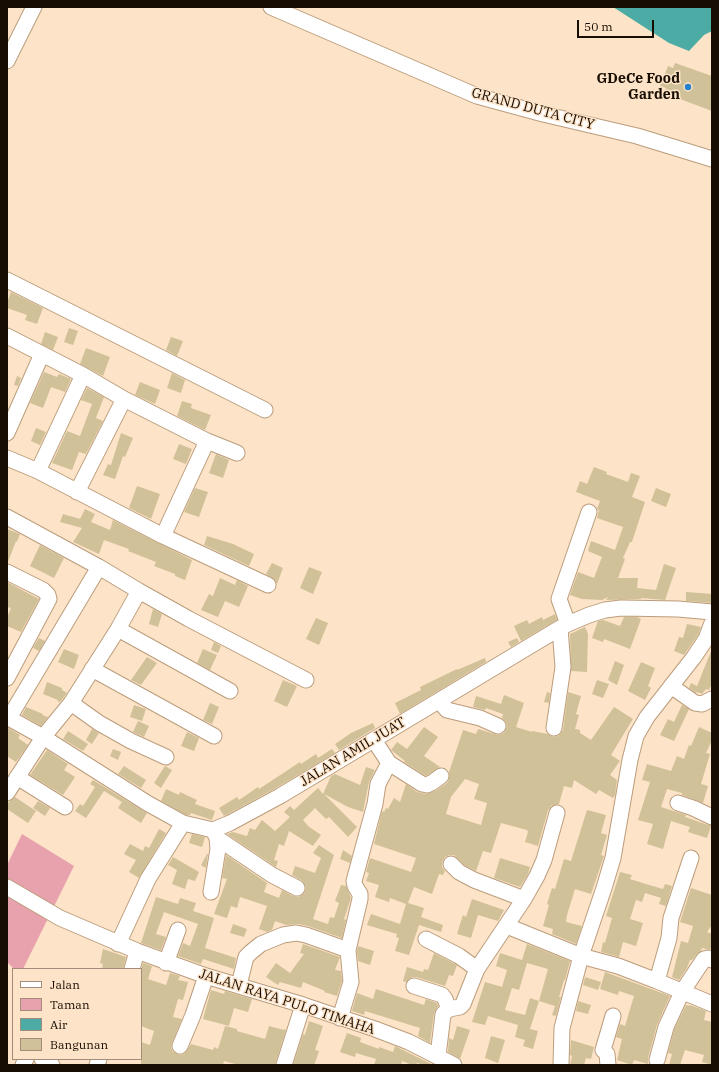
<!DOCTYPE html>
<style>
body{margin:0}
#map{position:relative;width:719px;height:1072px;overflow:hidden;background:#fde3c7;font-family:"IBM Plex Serif",serif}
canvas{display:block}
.frame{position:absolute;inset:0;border:8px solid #180d03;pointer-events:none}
.legend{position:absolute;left:12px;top:968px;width:130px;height:92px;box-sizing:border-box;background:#fde3c7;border:1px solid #a18d79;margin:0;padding:5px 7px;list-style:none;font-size:12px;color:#180d03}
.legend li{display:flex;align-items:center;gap:8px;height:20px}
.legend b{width:20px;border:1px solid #a18d79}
.scale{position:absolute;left:577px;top:20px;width:77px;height:18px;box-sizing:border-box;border:2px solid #180d03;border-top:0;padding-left:5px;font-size:12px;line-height:14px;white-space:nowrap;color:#180d03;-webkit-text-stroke:3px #fde3c7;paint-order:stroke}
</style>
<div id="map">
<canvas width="719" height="1072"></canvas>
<div class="frame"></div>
<ul class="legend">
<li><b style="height:5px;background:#fff"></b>Jalan</li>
<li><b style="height:11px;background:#e8a2ad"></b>Taman</li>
<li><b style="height:11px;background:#4caca5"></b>Air</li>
<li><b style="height:11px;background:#d1c198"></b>Bangunan</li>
</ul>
<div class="scale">50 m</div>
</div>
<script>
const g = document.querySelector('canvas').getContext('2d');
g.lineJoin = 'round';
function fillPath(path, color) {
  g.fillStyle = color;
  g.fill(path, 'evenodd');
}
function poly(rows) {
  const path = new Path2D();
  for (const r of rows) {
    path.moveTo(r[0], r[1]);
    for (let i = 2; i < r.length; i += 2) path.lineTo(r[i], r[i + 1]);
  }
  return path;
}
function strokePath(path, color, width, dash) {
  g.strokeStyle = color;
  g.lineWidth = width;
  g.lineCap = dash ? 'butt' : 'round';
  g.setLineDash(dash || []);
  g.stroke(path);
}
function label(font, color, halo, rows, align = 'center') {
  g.font = font + ' "IBM Plex Serif",serif';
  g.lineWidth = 3;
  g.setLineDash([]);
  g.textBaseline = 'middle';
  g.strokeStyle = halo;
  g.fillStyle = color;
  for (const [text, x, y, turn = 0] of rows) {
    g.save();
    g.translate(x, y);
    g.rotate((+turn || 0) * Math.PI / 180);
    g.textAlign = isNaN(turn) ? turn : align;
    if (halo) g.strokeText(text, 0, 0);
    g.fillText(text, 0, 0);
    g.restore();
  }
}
fillPath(poly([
 [22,834,74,866,23,969,14,969,7,962,7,865]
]), '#e8a2ad');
fillPath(poly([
 [613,7,712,7,712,31,704,35,689,51,669,43]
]), '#4caca5');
fillPath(poly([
 [675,63,712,76,712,111,664,93,666,88,660,86,668,66,673,68],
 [11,292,43,308,37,324,25,320,27,315,7,308,7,303],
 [69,328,78,331,73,345,64,342],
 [45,332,58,337,53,350,41,344],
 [171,337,183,341,177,356,166,350],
 [86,348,110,357,103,376,80,364],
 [44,372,57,377,59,374,71,379,65,392,51,387,43,408,30,403],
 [172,373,185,380,181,393,167,388],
 [17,376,21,378,18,386,14,385],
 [140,382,160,390,155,404,135,395],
 [87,388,104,397,96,418,103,421,86,454,79,452,72,470,52,463,67,431,80,436,92,404,81,400],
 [182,401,192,404,191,408,211,415,205,430,177,416],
 [36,428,46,432,40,445,31,441],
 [121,433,133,438,125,457,123,456,115,479,103,475,108,464,111,465],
 [179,444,192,449,186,464,173,459],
 [216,454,229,460,223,478,209,473],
 [594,467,607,472,606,474,628,482,631,473,640,476,632,497,645,502,632,542,630,542,623,558,625,559,618,578,638,578,637,588,656,590,664,564,676,568,665,600,641,598,641,599,606,600,608,597,602,600,582,599,570,595,578,572,594,578,602,557,588,551,591,541,615,550,623,527,597,518,599,510,597,509,600,501,576,492,580,481,587,484],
 [137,486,160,494,151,519,129,508],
 [195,488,208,492,199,517,184,512],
 [656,488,671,494,666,507,651,501],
 [85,509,95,514,91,522,110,530,113,520,192,560,185,580,175,576,175,574,154,566,156,562,128,551,129,549,104,540,99,554,73,542,82,528,60,522,63,514,80,519],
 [7,529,20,534,17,542,16,541,8,562,7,562],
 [207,536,233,544,254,554,249,566,204,545],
 [40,545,64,558,54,578,30,566],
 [272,563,283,568,277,584,275,580,266,574],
 [309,567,322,572,313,594,300,588],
 [220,578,235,585,237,580,248,586,239,607,225,601,218,617,201,610,209,594,213,596],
 [7,582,39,599,21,632,7,626,7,618,11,608,7,607],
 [686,592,712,594,712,603,686,601],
 [153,609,162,614,158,627,149,624],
 [555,614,557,620,521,641,514,626,527,620,529,624,542,617,543,620],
 [624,617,637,617,641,619,630,649,604,639,603,642,592,638,598,621,603,620,620,626],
 [316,618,328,623,319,645,306,639],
 [687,624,701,627,698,635,684,655,674,651,679,637,683,638],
 [585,627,588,634,587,672,571,671,570,634],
 [39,638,45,641,39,651,33,648],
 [517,638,519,642,511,647,508,642],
 [214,642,221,646,218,653,211,650],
 [64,649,79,655,74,669,58,662],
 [203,649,217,655,210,670,197,663],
 [712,649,712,683,709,690,706,689,702,694,697,692,696,693,689,688,691,683,697,686],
 [147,657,157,663,141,685,131,680],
 [485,658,486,662,400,714,395,703,421,690,420,687,457,669,457,670],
 [615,661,624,665,617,685,608,680],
 [641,662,655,668,648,686,651,688,645,700,628,691],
 [283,680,297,686,287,707,274,701],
 [597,680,609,684,603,698,592,694],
 [47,682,62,688,62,690,67,693,60,702,57,701,58,700,43,694],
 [547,692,550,693,549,703,544,702],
 [568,692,581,696,576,714,579,715,575,729,580,730,580,733,591,740,614,707,633,719,611,755,620,761,610,775,617,780,615,795,613,798,599,790,596,794,574,780,572,788,564,786,559,804,551,806,548,810,538,846,525,842,528,832,527,830,501,823,491,853,483,851,476,871,464,865,454,855,449,855,445,857,442,862,442,867,445,871,443,875,439,874,432,894,414,887,408,903,424,908,421,917,443,925,441,932,419,925,409,955,395,951,399,938,396,937,397,934,367,925,371,914,400,924,406,904,390,898,389,902,375,897,379,885,366,881,369,873,366,872,370,858,411,872,416,858,374,844,382,811,384,812,386,808,388,809,394,798,400,802,406,784,417,792,426,794,437,790,447,783,449,779,449,772,463,730,476,734,478,729,495,734,499,735,504,733,506,729,507,725,505,721,502,718,503,714,486,708,485,710,473,707,476,696,501,704,504,695,524,703,516,727,532,732,532,731,548,734,553,737,558,736,563,730],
 [465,779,479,784,474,799,487,803,481,825,446,814,451,797],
 [210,703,219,707,212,724,203,720],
 [134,705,146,709,142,721,130,717],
 [682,705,689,709,674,741,660,735,668,719,674,722],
 [26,707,43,714,42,715,48,717,41,726,22,715],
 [138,721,149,726,144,737,133,732],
 [373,723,375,728,339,750,335,744,351,733],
 [7,727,20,735,18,738,28,745,16,762,7,756],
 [424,727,438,737,424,756,440,767,426,776,404,762,405,761,391,750,397,742,407,749],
 [699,727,712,733,712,740,706,753,710,754,701,784,708,786,703,803,682,795,682,793,667,789,661,807,686,815,685,817,711,826,707,838,688,832,690,827,671,821,663,849,647,844,653,824,638,820,650,782,642,780,647,764,671,771,677,756,684,759,689,745,691,746],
 [92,729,99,733,92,744,86,740],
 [68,731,88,744,83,751,63,739],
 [187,732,199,738,194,751,181,746],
 [113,749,121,752,118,760,110,756],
 [332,749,335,753,276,788,226,815,224,816,219,808,237,797,239,800,258,787,259,789,300,762,301,764,316,754,318,758],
 [47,750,68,764,64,770,75,777,63,795,30,775],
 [124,766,146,780,141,788,118,774],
 [165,766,172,770,161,788,154,783],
 [366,767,375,770,369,782,363,812,348,807,324,794,357,827,348,837,329,817,326,819,315,808,303,820,308,826,321,835,313,846,289,831,284,846,279,844,274,860,278,861,276,867,227,834,233,832,247,836,250,828,255,830,262,820,275,831,290,817,284,812,290,806,294,810,318,788,323,794,331,776,335,774,360,785],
 [93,780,147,813,141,823,118,808,122,802,104,791,86,818,75,811,80,804,83,806,95,787,90,784],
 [166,789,179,795,180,792,197,800,195,804,215,811,212,820,191,813,190,815,186,815,161,801],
 [15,797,36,811,28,823,7,809,7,804,9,802],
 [38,801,50,808,45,816,33,808],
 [587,810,606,815,601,833,607,835,601,855,604,856,591,894,575,889,567,915,566,922,582,926,576,944,552,934,553,929,543,926,549,905,547,904,552,888,555,889,564,859,571,861],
 [159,829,166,833,139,878,129,872,136,860,124,854,130,844,143,851,145,846,149,848],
 [192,834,205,837,202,847,189,843],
 [319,845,334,855,313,919,328,924,330,917,334,918,339,903,335,901,341,885,346,886,351,898,344,919,346,920,342,938,308,926,298,924,286,925,275,921,272,930,267,932,259,929,267,906,240,897,237,908,231,906,227,918,214,914,227,879,222,878,226,855,267,883,264,892,279,898,282,890,293,896,298,897,302,895,305,892,306,887,304,883,301,880,292,875,295,866,315,873,321,858,313,853],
 [343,850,352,856,350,863,340,859],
 [207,854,208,854,206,868,201,865],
 [173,857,199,872,195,881,188,879,185,889,172,884,177,870,168,865],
 [500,858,530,867,528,874,520,887,494,878],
 [620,872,632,875,630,879,649,885,663,889,665,884,672,886,666,906,659,904,661,898,645,893,642,902,636,900,630,919,643,923,636,946,623,942,619,957,601,952,603,942,605,943,612,918,606,916],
 [691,888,712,895,712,925,707,932,712,934,712,945,710,950,702,948,701,951,697,954,692,960,690,960,687,968,679,980,672,977,681,941,688,943,693,926,680,922],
 [156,897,178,904,180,898,196,903,193,911,214,918,205,948,236,958,234,969,203,959,201,964,178,956,183,943,190,946,198,924,164,912,156,934,166,937,161,950,141,943],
 [472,899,504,910,498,921,478,915,471,938,457,934,463,915,466,917],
 [233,924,247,929,244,937,230,933],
 [303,944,340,957,335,970,341,971,342,981,337,996,324,992,325,991,303,982,301,988,280,982,278,985,266,977,276,963,290,973,304,954,300,953],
 [527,944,570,961,565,980,564,980,559,997,561,997,556,1016,552,1015,555,1006,539,1001,548,969,527,963,519,990,512,988,505,1010,525,1015,530,998,539,1001,530,1029,538,1031,533,1049,523,1046,525,1040,515,1037,518,1025,488,1016,485,1025,472,1022,485,982,502,987,507,970,496,966,500,953,522,960],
 [358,946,374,951,370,965,358,961,357,951],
 [103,949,126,957,123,969,102,969,103,964,100,963],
 [434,953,457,965,453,976,449,975,445,986,416,977,412,977,406,982,403,981,407,967,423,972,424,969,428,970],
 [143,963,152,966,148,979,166,985,170,973,180,976,178,980,188,982,183,1000,178,999,173,1017,182,1019,172,1043,171,1048,173,1052,181,1055,185,1053,191,1044,213,1050,214,1047,218,1049,225,1026,237,1029,237,1031,265,1039,269,1026,284,1030,284,1029,286,1030,275,1065,239,1065,224,1061,223,1065,141,1065,141,1042,150,1045,154,1031,141,1026,141,970],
 [605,972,670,996,657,1025,648,1058,648,1064,634,1060,632,1065,617,1060,622,1039,616,1037,620,1024,625,1026,634,996,619,991,618,995,600,989],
 [585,977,601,982,598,990,583,985],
 [376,989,424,1005,426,999,437,1003,438,1006,434,1013,430,1043,418,1036,420,1028,365,1011,364,1015,352,1011,357,993,373,999],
 [211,990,224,994,225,991,252,999,248,1012,234,1008,229,1026,203,1019],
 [578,1001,591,1005,588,1014,576,1011],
 [686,1005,690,1006,690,1005,706,1011,704,1020,712,1022,712,1065,702,1062,704,1055,685,1050,680,1065,669,1065,672,1054,668,1053,674,1030],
 [309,1021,323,1026,315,1050,319,1051,316,1060,314,1065,293,1065,303,1034,305,1035],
 [457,1026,470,1030,460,1059,448,1052,449,1038,453,1040],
 [347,1033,361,1038,360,1042,379,1049,379,1047,393,1052,395,1046,431,1064,431,1065,424,1065,417,1063,416,1065,412,1065,402,1061,401,1065,374,1065,376,1059,356,1053,355,1057,340,1052],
 [491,1036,505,1040,498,1063,485,1058],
 [571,1040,594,1047,591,1059,586,1058,584,1065,570,1065,572,1056,570,1055]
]), '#d1c198');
const minor = poly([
 [271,7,477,96,543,114,637,136,712,159],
 [7,61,34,7],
 [7,280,265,410],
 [7,336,83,375,124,399,207,441,163,536],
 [7,433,42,354],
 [207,441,237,453],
 [7,458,38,471,163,536,268,585],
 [38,471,83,375],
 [77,492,124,399],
 [7,517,99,567,139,591,189,619,306,680],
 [7,572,43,590,48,595,49,599,7,678],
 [568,624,559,599,589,512],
 [118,629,230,691],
 [92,669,214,736],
 [671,686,695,703,702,704,712,699],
 [439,701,447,710,480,718,498,726],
 [71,703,99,723,131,741,166,757],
 [7,717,43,737,147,803,183,823,213,830,230,823,280,796,560,628,570,623,589,615,605,610,621,608,678,609,712,612],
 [9,718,99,567],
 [554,728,563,667,560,628],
 [389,763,422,784,427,785,433,782,441,776],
 [17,777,65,807],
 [7,793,44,736,71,703,118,629,139,591],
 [678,803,693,808,712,817],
 [217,838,272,875,297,888],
 [451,864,459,872,474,880,524,899],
 [7,887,60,918,137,951,206,976,303,1005,375,1029,409,1042,454,1065],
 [211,892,218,849,217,838,214,832],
 [507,926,581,956,618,966,657,981,712,1004],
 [426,939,459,956,477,969],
 [118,944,148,879,183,823],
 [166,963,178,930],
 [132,969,137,951],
 [657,981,669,938,671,918,691,858],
 [239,985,246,957,251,952,261,944,283,935,296,933,306,935,348,950],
 [414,986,442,995,445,999,449,1009],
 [340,1018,351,982,348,950,360,899,360,894,355,886,354,881,375,804,378,784,389,763,374,740],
 [180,1046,193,1015,206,976],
 [438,1056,443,1014,449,1009,460,1007,463,1004,477,969,524,899,537,876,544,860,557,813],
 [42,1059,52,1065],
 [657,1060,666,1027,682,992,704,959,708,958,712,960],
 [23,1065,26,1059],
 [97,1065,99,1059],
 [284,1065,303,1005],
 [561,1065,562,1028,581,956,604,888,613,858,630,760,636,736,647,717,694,657,706,639,712,623],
 [608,1065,607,1054,603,1050,613,1016]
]);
strokePath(minor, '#bb9d7c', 17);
strokePath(minor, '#fff', 15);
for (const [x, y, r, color] of [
 [688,87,4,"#2682ce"]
]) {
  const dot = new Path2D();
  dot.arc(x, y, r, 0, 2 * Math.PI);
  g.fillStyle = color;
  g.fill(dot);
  strokePath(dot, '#fde3c7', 1.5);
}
label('bold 14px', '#180d03', '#fde3c7', [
 ["GDeCe Food",680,79],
 ["Garden",680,95]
], 'right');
label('14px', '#180d03', '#fde3c7', [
 ["GRAND DUTA CITY",533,109,15],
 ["JALAN AMIL JUAT",353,752,-31],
 ["JALAN RAYA PULO TIMAHA",287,1002,18]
]);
</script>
